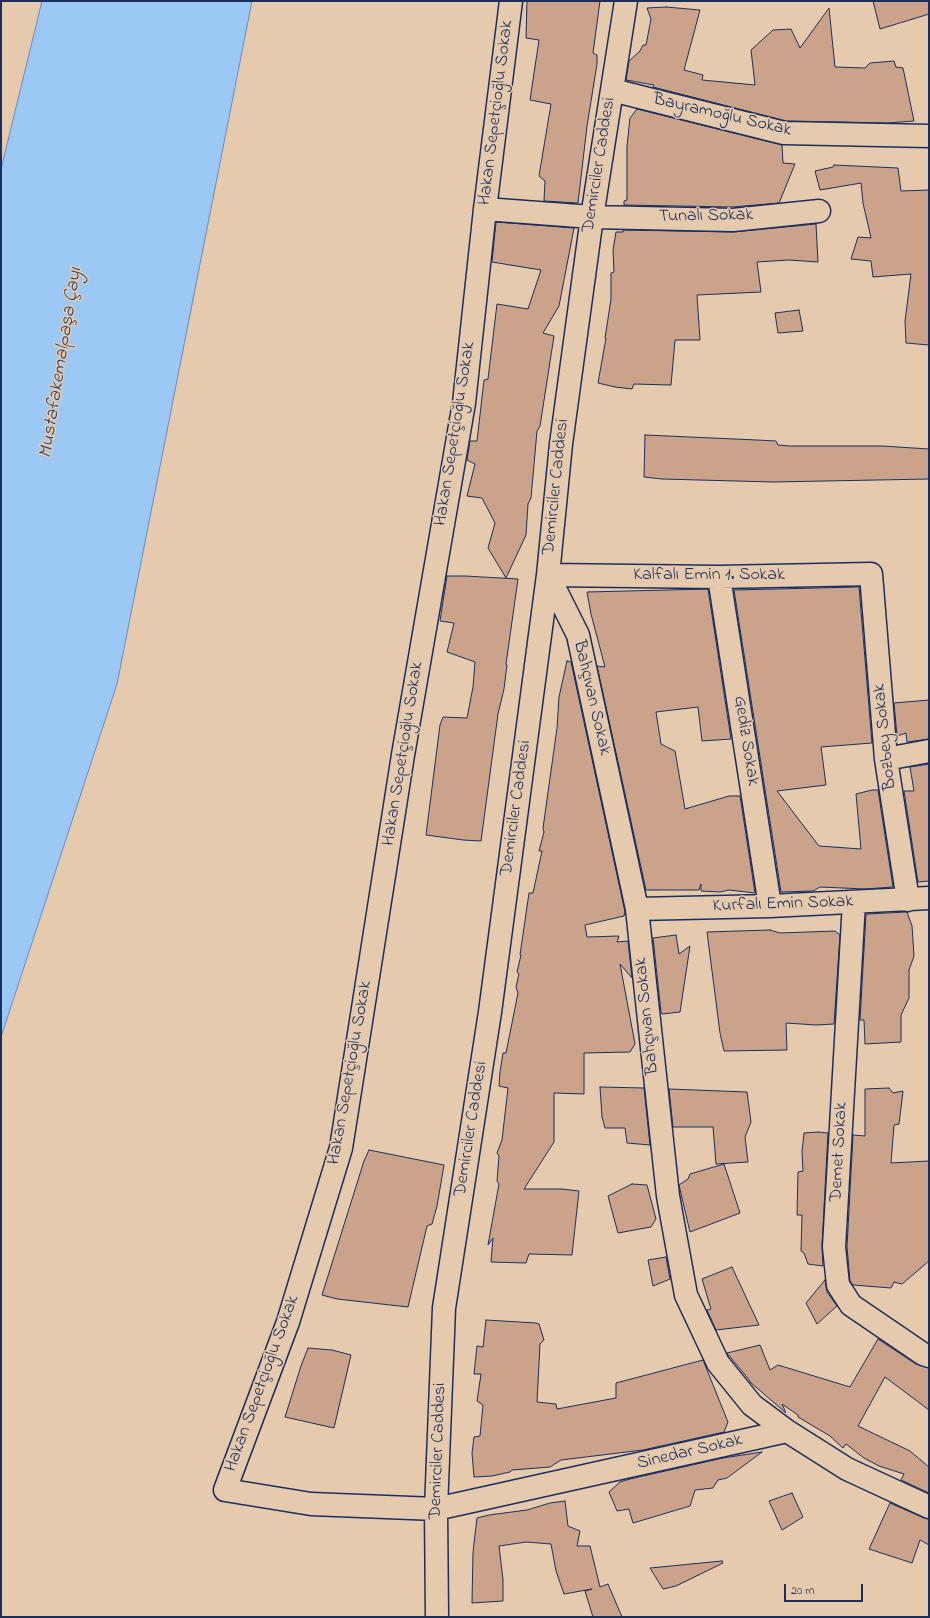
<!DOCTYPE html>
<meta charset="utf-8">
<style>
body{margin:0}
#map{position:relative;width:930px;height:1618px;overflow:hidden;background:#e6caad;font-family:"Indie Flower",sans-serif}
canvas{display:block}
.frame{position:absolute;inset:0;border:2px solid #1b2f5e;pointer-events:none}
.scale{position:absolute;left:784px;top:1584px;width:79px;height:18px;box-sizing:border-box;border:2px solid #1b2f5e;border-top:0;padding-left:5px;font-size:12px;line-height:14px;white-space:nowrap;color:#1b2f5e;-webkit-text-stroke:3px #e6caad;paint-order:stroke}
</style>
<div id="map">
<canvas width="930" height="1618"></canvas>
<div class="frame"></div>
<div class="scale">20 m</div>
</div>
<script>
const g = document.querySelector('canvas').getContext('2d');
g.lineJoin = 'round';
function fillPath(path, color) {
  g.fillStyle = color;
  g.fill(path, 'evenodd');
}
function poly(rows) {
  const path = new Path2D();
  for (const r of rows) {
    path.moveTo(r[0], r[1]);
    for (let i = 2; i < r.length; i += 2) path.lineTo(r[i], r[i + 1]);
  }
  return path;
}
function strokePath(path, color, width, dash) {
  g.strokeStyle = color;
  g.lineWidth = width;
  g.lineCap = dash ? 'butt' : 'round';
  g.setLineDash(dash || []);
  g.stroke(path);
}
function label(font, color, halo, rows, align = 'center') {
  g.font = font + ' "Indie Flower",sans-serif';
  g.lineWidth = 3;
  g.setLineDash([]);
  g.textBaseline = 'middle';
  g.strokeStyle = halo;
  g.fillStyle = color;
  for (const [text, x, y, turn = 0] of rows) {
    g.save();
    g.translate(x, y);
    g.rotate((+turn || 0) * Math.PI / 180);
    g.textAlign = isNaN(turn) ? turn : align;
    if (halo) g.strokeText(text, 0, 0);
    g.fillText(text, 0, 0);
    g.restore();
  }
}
const water = poly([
 [42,1,252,1,117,684,1,1037,1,169,42,1]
]);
fillPath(water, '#9bc8f5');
strokePath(water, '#688bb9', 1);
const building = poly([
 [527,1,600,1,593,53,597,55,597,64,587,126,578,203,544,201,545,181,539,176,551,104,530,100,539,40,526,38,527,1],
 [873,1,929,1,929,14,880,29,873,1],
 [666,7,700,10,684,70,703,75,702,80,755,85,751,50,773,30,791,29,800,48,829,8,835,67,865,68,870,63,894,61,896,67,903,68,914,121,887,123,786,121,653,87,654,85,626,80,629,61,640,51,643,45,646,45,651,19,647,8,666,7],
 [637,109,782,145,783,163,795,164,779,203,732,207,624,205,624,201,627,200,627,146,630,118,637,109],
 [834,165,898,168,901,191,929,190,929,345,906,343,905,321,911,274,873,277,871,261,851,259,858,237,871,238,863,203,861,183,820,190,815,171,833,167,834,165],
 [496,222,574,228,559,306,543,333,554,336,540,426,537,431,531,498,528,504,526,535,506,578,488,548,495,523,482,498,467,496,475,464,467,460,470,441,477,441,484,380,488,379,497,304,528,309,541,270,492,262,496,222],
 [816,224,818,262,789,260,757,262,761,292,697,295,700,340,675,340,671,385,634,384,632,389,615,387,598,383,606,338,605,338,611,299,611,273,614,272,613,250,616,232,623,232,623,230,733,232,816,224],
 [799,310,803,331,778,333,775,313,799,310],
 [645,435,757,440,776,441,778,445,790,446,882,446,929,449,929,479,773,482,662,479,644,477,645,435],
 [447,576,465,576,518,579,506,664,507,665,504,689,498,714,481,841,463,840,426,835,440,725,443,717,467,718,473,687,475,662,447,652,454,623,440,621,447,576],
 [859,587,872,743,821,747,826,785,777,791,819,846,861,849,856,794,872,790,878,790,893,887,865,889,820,887,813,891,781,892,734,590,859,587],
 [708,589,731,739,702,741,698,707,656,712,661,744,675,751,685,809,729,796,740,796,755,893,729,890,720,892,701,891,701,884,699,890,646,890,597,666,605,667,591,614,587,592,708,589],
 [567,661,571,662,625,912,624,916,585,925,587,937,619,936,617,942,628,941,632,978,620,964,635,1044,630,1052,584,1053,584,1094,554,1093,554,1142,524,1189,562,1189,579,1191,572,1255,529,1254,526,1263,491,1262,493,1238,488,1245,499,1184,497,1181,499,1156,497,1153,502,1140,508,1088,499,1086,500,1072,503,1053,506,1053,518,993,516,987,519,974,517,972,521,955,520,955,529,893,533,893,542,851,539,851,544,832,543,828,557,728,559,697,567,661],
 [929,700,929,739,907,742,906,733,897,736,894,703,929,700],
 [929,764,929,881,918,882,904,791,914,791,910,767,929,764],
 [907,912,912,926,914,956,909,970,909,998,901,1015,901,1042,865,1044,864,1020,860,1020,866,914,907,912],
 [770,930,780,933,835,931,840,935,834,1024,816,1025,786,1023,787,1050,724,1051,720,1033,707,932,770,930],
 [676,935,679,954,690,946,680,1012,662,1014,661,1012,653,938,676,935],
 [600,1087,644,1088,650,1145,627,1143,625,1128,605,1128,602,1117,600,1087],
 [889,1088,893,1093,903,1091,899,1124,894,1125,891,1163,929,1161,929,1261,902,1284,894,1282,891,1288,853,1285,850,1281,847,1247,853,1135,865,1136,865,1089,889,1088],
 [669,1089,747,1092,751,1122,745,1137,748,1162,716,1164,713,1127,673,1127,669,1089],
 [818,1132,828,1133,822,1246,823,1266,808,1264,804,1253,801,1251,802,1215,797,1215,798,1172,803,1171,802,1152,804,1133,818,1132],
 [369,1150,444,1165,437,1206,432,1224,427,1226,408,1307,337,1299,322,1295,364,1161,369,1150],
 [724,1164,740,1213,690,1232,679,1185,688,1179,690,1174,724,1164],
 [632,1184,647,1185,656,1219,651,1227,618,1233,608,1196,632,1184],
 [666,1257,670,1279,653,1286,648,1260,666,1257],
 [732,1267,759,1325,716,1330,707,1310,711,1309,702,1279,732,1267],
 [825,1280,827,1292,837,1306,817,1324,806,1303,825,1280],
 [486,1320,536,1323,539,1324,544,1340,540,1344,537,1402,556,1404,557,1409,616,1398,616,1383,703,1360,728,1422,724,1432,643,1450,561,1460,550,1467,512,1470,510,1472,492,1476,474,1477,472,1453,474,1437,480,1436,483,1405,477,1401,481,1374,474,1374,477,1346,483,1347,486,1320],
 [878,1339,916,1364,929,1368,929,1410,885,1377,858,1426,910,1451,929,1467,929,1493,901,1480,904,1474,879,1466,864,1458,846,1444,843,1448,830,1436,798,1417,798,1415,782,1404,786,1413,750,1382,750,1381,727,1353,760,1345,770,1370,778,1365,850,1387,878,1339],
 [308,1348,332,1350,351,1355,334,1428,285,1417,301,1366,308,1348],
 [762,1452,727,1478,718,1480,713,1488,695,1490,690,1506,633,1523,629,1509,617,1511,609,1492,620,1482,630,1479,723,1458,762,1452],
 [792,1493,803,1517,782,1530,769,1501,792,1493],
 [565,1501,568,1526,580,1531,577,1546,590,1546,600,1587,608,1584,622,1617,593,1617,585,1591,592,1589,564,1594,556,1571,551,1544,526,1542,499,1546,503,1580,503,1601,472,1603,473,1552,477,1518,489,1515,527,1510,550,1503,565,1501],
 [890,1503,924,1518,929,1519,929,1545,920,1540,912,1563,869,1549,890,1503],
 [722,1561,723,1563,676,1586,663,1589,650,1568,722,1561]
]);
fillPath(building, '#caa38a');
strokePath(building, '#1b2f5e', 1);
const minor = poly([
 [511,1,485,209,464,403,403,755,341,1148,288,1322,225,1490,311,1504,436,1509,787,1431,847,1469,929,1507],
 [612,90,784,133,929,136],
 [485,209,592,217,733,220,819,211],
 [719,577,770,906],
 [886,759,929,751],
 [854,902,834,1247,838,1285,851,1305,923,1354,929,1356],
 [637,909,770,906,929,898],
 [787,1431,752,1405,718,1363,686,1295,668,1196,637,909,578,635,548,575,719,577,871,574,886,759,908,900],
 [437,1617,436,1509,444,1308,490,1012,548,575,561,444,592,217,626,1]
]);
strokePath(minor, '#1b2f5e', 25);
strokePath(minor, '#e6caad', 22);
label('18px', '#1b2f5e', '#e6caad', [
 ["Hakan Sepetçioğlu Sokak",497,113,-83],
 ["Bayramoğlu Sokak",722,116,13],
 ["Demirciler Caddesi",600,165,-81],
 ["Tunalı Sokak",706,217,-1],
 ["Hakan Sepetçioğlu Sokak",456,434,-81],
 ["Demirciler Caddesi",557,487,-84],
 ["Kalfalı Emin 1. Sokak",709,576],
 ["Bahçıvan Sokak",591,698,77],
 ["Bozbey Sokak",886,737,-96],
 ["Gediz Sokak",745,741,81],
 ["Hakan Sepetçioğlu Sokak",404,754,-81],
 ["Demirciler Caddesi",517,808,-82],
 ["Kurfalı Emin Sokak",783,905,-2],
 ["Bahçıvan Sokak",648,1016,-96],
 ["Hakan Sepetçioğlu Sokak",351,1073,-80],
 ["Demirciler Caddesi",472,1129,-81],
 ["Demet Sokak",840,1152,-87],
 ["Hakan Sepetçioğlu Sokak",263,1384,-70],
 ["Demirciler Caddesi",439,1451,-88],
 ["Sinedar Sokak",690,1453,-13]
]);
label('italic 19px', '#283e6d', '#e6caad', [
 ["Mustafakemalpaşa Çayı",62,363,-81]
]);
</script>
